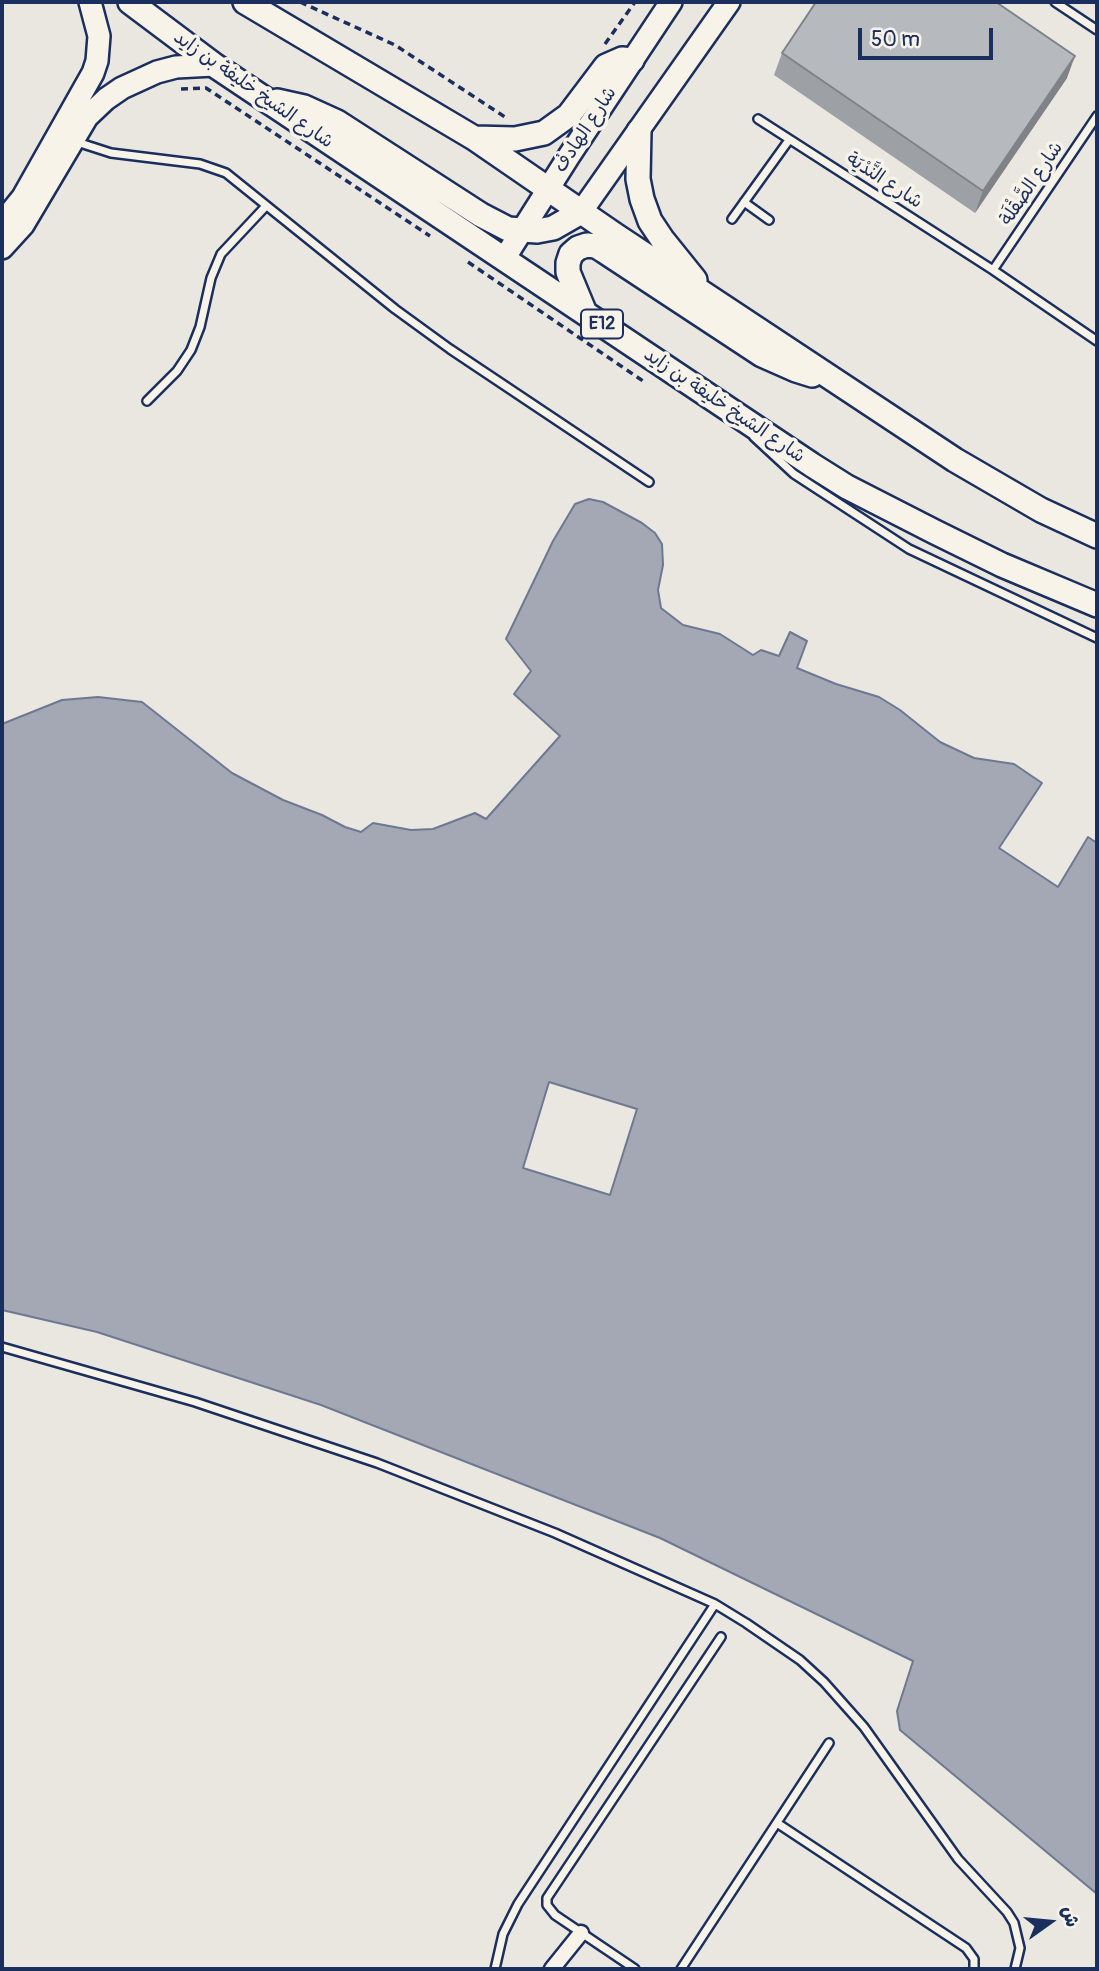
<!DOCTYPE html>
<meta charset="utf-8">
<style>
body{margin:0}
#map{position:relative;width:1099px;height:1971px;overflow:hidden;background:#eae7e0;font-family:Pangolin,"Playpen Sans Arabic",sans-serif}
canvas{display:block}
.frame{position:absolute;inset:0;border:4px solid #1b2f5e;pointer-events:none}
.north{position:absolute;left:1015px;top:1887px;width:70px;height:70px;-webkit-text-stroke:5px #f7f3e8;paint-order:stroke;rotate:75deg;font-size:19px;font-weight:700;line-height:28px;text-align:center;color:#1b2f5e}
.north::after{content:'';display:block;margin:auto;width:24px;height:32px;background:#1b2f5e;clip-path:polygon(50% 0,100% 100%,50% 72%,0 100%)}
.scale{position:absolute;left:858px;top:28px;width:135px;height:32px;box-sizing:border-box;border:4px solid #1b2f5e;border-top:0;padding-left:9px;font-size:21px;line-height:24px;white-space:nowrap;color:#1b2f5e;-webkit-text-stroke:5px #f7f3e8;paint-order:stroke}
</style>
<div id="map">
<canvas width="1099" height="1971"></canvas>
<div class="frame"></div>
<div class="north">ش</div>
<div class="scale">50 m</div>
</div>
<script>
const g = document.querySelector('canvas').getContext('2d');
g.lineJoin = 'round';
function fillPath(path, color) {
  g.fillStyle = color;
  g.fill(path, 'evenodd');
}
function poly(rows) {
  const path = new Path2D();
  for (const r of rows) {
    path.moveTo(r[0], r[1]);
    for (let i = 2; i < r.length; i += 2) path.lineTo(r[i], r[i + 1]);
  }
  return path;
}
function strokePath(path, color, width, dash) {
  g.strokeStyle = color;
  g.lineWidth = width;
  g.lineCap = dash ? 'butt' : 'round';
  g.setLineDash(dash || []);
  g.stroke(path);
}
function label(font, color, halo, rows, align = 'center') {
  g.font = font + ' Pangolin,"Playpen Sans Arabic",sans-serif';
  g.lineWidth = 7;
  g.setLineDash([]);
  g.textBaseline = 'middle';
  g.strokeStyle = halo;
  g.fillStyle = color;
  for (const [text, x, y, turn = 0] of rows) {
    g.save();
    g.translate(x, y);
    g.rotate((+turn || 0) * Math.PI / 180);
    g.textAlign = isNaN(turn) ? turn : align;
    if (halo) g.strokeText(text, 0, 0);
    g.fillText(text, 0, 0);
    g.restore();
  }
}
const water = poly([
 [589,499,603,502,642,523,655,533,662,544,663,565,658,590,661,608,683,625,720,634,753,655,761,650,779,656,790,632,807,641,797,668,836,684,879,697,900,710,940,742,974,758,1014,764,1042,783,999,848,1058,887,1088,837,1097,843,1097,1894,900,1730,897,1711,913,1661,660,1538,321,1405,97,1332,2,1310,2,724,62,700,98,697,142,702,232,773,283,800,322,815,345,827,361,832,373,823,411,830,433,829,475,813,486,819,560,736,514,694,531,671,506,639,553,541,575,504,589,499],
 [549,1082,637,1109,610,1195,523,1168,549,1082]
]);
fillPath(water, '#a3a8b4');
strokePath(water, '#6d7892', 2);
const lane = poly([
 [1055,2,1097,30],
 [758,119,993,270,1097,341],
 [77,142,111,153,200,164,226,173,395,309,450,349,649,482],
 [744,202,769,220],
 [732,219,789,140],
 [993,270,1097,116],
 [147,401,177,371,191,350,200,327,211,278,221,254,266,206],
 [754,437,794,474,909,549,1097,638],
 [2,1347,195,1402,377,1463,555,1533,715,1604,746,1623,800,1660,824,1682,864,1727,958,1859,1007,1912,1014,1923,1020,1948,1015,1969],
 [777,1823,966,1948,974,1959,974,1969],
 [495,1969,503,1934,518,1904,715,1604],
 [635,1969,555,1915,547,1905,547,1898,721,1637],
 [681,1969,829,1743]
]);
const street = poly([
 [552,1969,581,1933]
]);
const secondary = poly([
 [581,212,729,2],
 [2,223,23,197,93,73,97,61,99,36,90,2],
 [2,248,23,225,87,117,106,99,122,88,157,72,176,67,214,65],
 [504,259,569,156,671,2]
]);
const primary = poly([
 [130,2,214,65,812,465,847,487,935,532,1002,565,1097,605],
 [245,2,474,138,615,235,955,460,1041,510,1097,536],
 [277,101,304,107,337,122,481,215,508,229,537,231,553,228,581,212],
 [639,131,638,179,642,199,650,221,662,239,695,280],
 [474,138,515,139,544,133,569,115,606,66,622,59,632,60],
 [585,313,568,272,568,263,571,254,578,248,587,245,596,246,604,251,762,355,796,370,812,375]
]);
strokePath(lane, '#1b2f5e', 12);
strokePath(street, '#1b2f5e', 19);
strokePath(secondary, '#1b2f5e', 26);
strokePath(primary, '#1b2f5e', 28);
strokePath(poly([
 [300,2,395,45,505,117],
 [605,44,635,2],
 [181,89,206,88,430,236],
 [468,262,646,383]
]), '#1b2f5e', 3.5, [7, 5]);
strokePath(lane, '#f7f3e8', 7);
strokePath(street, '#f7f3e8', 14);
strokePath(secondary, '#f7f3e8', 21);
strokePath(primary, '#f7f3e8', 23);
fillPath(poly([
 [782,53,1067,78,975,213,774,75]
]), '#9da0a4');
fillPath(poly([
 [1075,56,1067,78,975,213,983,191]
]), '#7f8286');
const building = poly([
 [816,2,996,2,1075,56,983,191,782,53,816,2]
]);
fillPath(building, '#b6babf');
strokePath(building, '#7f8286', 2);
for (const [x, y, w] of [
 [602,324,42]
]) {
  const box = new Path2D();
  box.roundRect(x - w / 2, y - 14.5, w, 29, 5);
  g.fillStyle = '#f7f3e8';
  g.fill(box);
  strokePath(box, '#1b2f5e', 2);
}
label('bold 18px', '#1b2f5e', null, [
 ["E12",602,324]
]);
label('19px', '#1b2f5e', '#f7f3e8', [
 ["شارع الشيخ خليفة بن زايد",253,90,35],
 ["شارع الهادف",586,130,-57],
 ["شارع النَّدْيَة",884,181,33],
 ["شارع الصَّقْلَة",1032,184,-56],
 ["شارع الشيخ خليفة بن زايد",724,406,34]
]);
</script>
